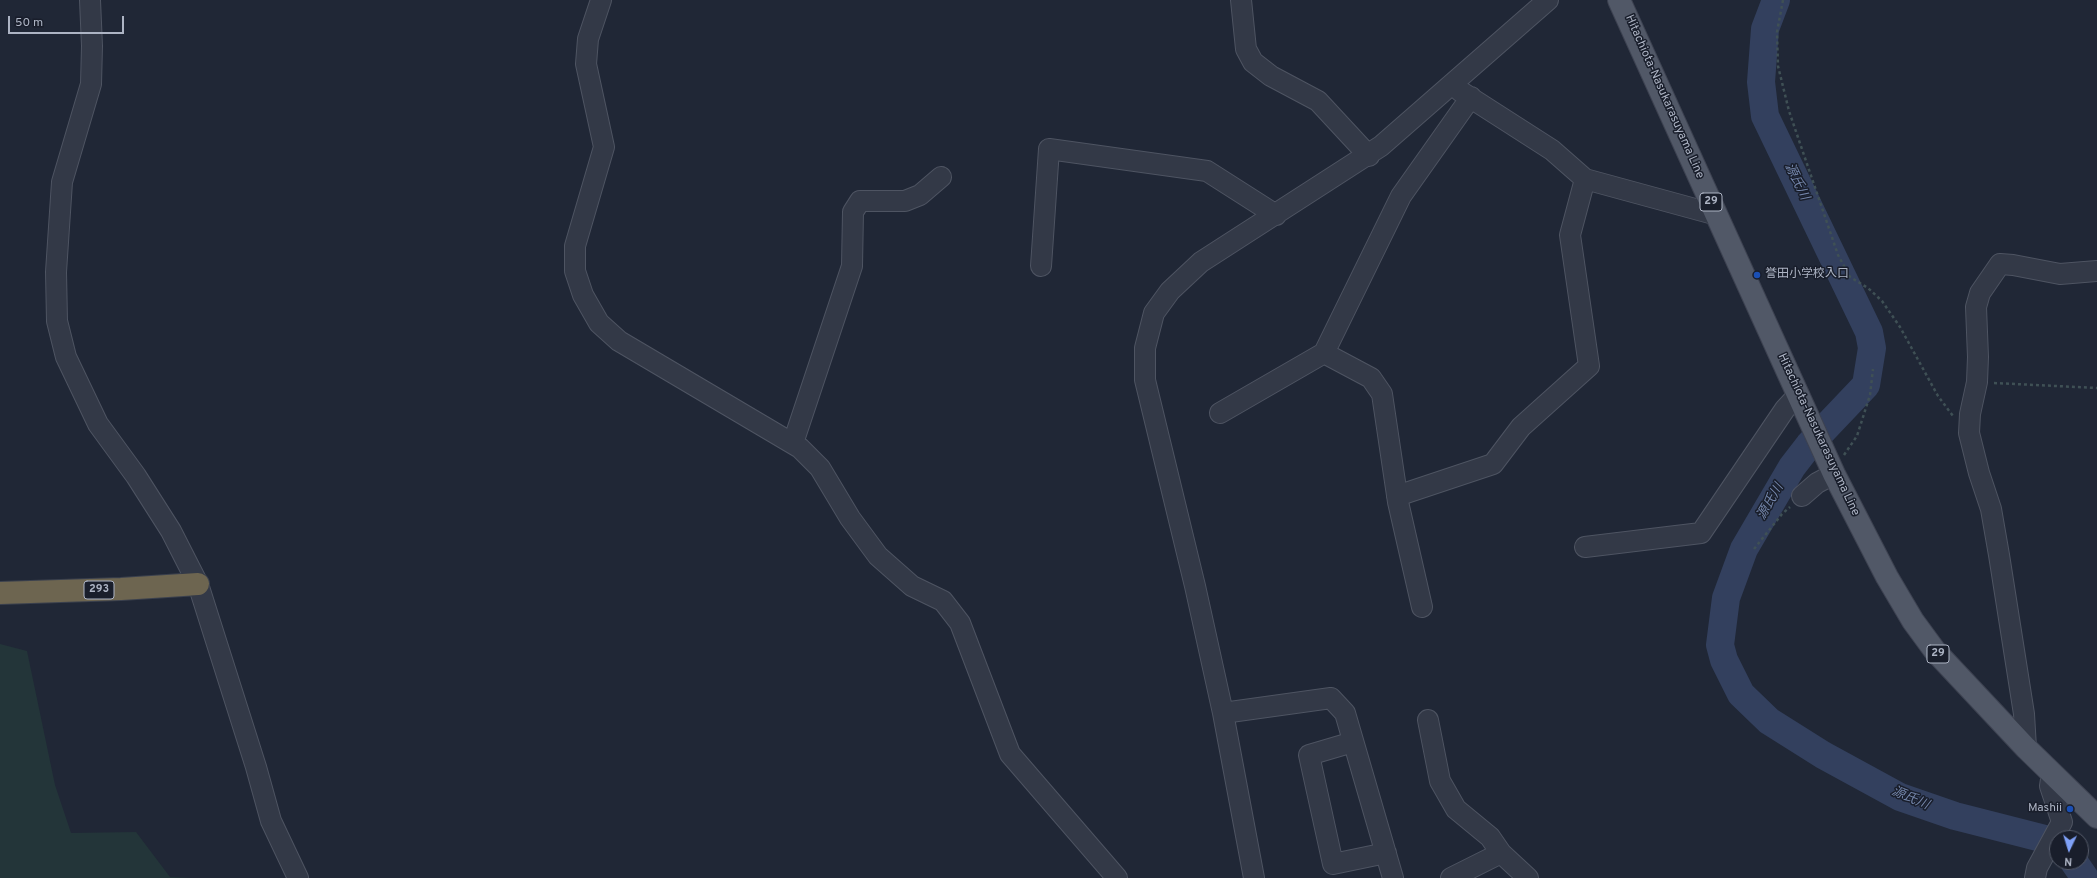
<!DOCTYPE html>
<meta charset="utf-8">
<style>
body{margin:0}
#map{position:relative;width:2097px;height:878px;overflow:hidden;background:#202736;font-family:Overpass,sans-serif}
canvas{display:block}
.north{position:absolute;left:2049px;top:830px;width:40px;height:40px;box-sizing:border-box;background:#191e2b;border:1px solid #545a68;border-radius:50%;rotate:184deg;font-size:11px;font-weight:700;line-height:16px;text-align:center;color:#adb4c4}
.north::after{content:'';display:block;margin:auto;width:14px;height:18px;background:#7fa1f7;clip-path:polygon(50% 0,100% 100%,50% 72%,0 100%)}
.scale{position:absolute;left:8px;top:16px;width:116px;height:18px;box-sizing:border-box;border:2px solid #adb4c4;border-top:0;padding-left:5px;font-size:12px;line-height:14px;white-space:nowrap;color:#adb4c4;-webkit-text-stroke:3px #191e2b;paint-order:stroke}
</style>
<div id="map">
<canvas width="2097" height="878"></canvas>
<div class="north">N</div>
<div class="scale">50 m</div>
</div>
<script>
const g = document.querySelector('canvas').getContext('2d');
g.lineJoin = 'round';
function fillPath(path, color) {
  g.fillStyle = color;
  g.fill(path, 'evenodd');
}
function poly(rows) {
  const path = new Path2D();
  for (const r of rows) {
    path.moveTo(r[0], r[1]);
    for (let i = 2; i < r.length; i += 2) path.lineTo(r[i], r[i + 1]);
  }
  return path;
}
function strokePath(path, color, width, dash) {
  g.strokeStyle = color;
  g.lineWidth = width;
  g.lineCap = dash ? 'butt' : 'round';
  g.setLineDash(dash || []);
  g.stroke(path);
}
function label(font, color, halo, rows, align = 'center') {
  g.font = font + ' Overpass,"Noto Sans JP",sans-serif';
  g.lineWidth = 3;
  g.setLineDash([]);
  g.textBaseline = 'middle';
  g.strokeStyle = halo;
  g.fillStyle = color;
  for (const [text, x, y, turn = 0] of rows) {
    g.save();
    g.translate(x, y);
    g.rotate((+turn || 0) * Math.PI / 180);
    g.textAlign = isNaN(turn) ? turn : align;
    if (halo) g.strokeText(text, 0, 0);
    g.fillText(text, 0, 0);
    g.restore();
  }
}
fillPath(poly([
 [0,644,27,651,55,785,71,833,136,832,170,877,192,878,0,878]
]), '#233539');
strokePath(poly([
 [1776,0,1765,29,1761,82,1765,116,1869,332,1872,348,1866,385,1809,445,1792,467,1744,549,1726,598,1720,645,1724,660,1741,694,1769,721,1823,755,1900,797,1955,816,2049,840,2057,846],
 [2074,862,2085,878]
]), '#33405e', 28);
const minor = poly([
 [90,0,92,46,91,84,62,182,56,272,57,321,66,357,98,424,136,476,171,531,198,584,256,767,271,821,298,878],
 [601,0,588,39,586,64,604,147,575,246,575,271,583,295,599,323,619,341,800,448,820,468,850,518,878,556,912,586,943,601,960,623,1010,754,1117,878],
 [1241,0,1246,49,1253,62,1271,76,1318,101,1369,156],
 [1460,91,1552,150,1585,179,1717,215],
 [1041,266,1049,149,1207,171,1276,215],
 [1324,353,1371,378,1382,394,1398,502,1422,607],
 [1220,413,1324,353,1401,196,1471,97],
 [793,443,852,266,853,212,860,201,905,201,920,195,941,177],
 [1397,496,1493,464,1521,427,1589,366,1570,235,1585,179],
 [1802,496,1817,483,1834,474],
 [1585,547,1701,533,1785,409,1798,395],
 [1223,713,1331,698,1345,713,1393,878],
 [1428,720,1440,781,1456,809,1490,837,1501,853,1528,878],
 [1353,742,1309,755,1333,864,1386,853],
 [2026,748,2024,714,1999,555,1991,509,1979,473,1969,433,1970,414,1977,382,1978,357,1976,307,1980,293,2000,264,2013,265,2060,274,2097,271],
 [1254,878,1223,713,1195,586,1145,380,1145,348,1154,313,1170,291,1201,262,1381,146,1548,0],
 [1451,878,1501,853],
 [2035,878,2037,868,2062,822,2050,786,2052,773]
]);
const major = poly([
 [1619,0,1834,474,1887,577,1913,621,1935,651,2026,748,2097,817]
]);
const highway = poly([
 [0,593,121,589,198,584]
]);
strokePath(minor, '#4e5462', 22);
strokePath(major, '#3d4251', 24);
strokePath(highway, '#3b414e', 24);
strokePath(poly([
 [1783,0,1777,32,1778,66,1789,111,1838,255,1850,277,1868,288,1882,301,1900,327,1938,396,1953,416],
 [1994,383,2097,388],
 [1844,455,1857,436,1870,395,1873,369],
 [1754,549,1782,514,1790,507]
]), '#3f5055', 2.5, [3, 3]);
strokePath(minor, '#333947', 20);
strokePath(major, '#515867', 22);
strokePath(highway, '#6d6550', 22);
for (const [x, y, r, color] of [
 [1757,275,4,"#1a4fb4"],
 [2070,809,4,"#1a4fb4"]
]) {
  const dot = new Path2D();
  dot.arc(x, y, r, 0, 2 * Math.PI);
  g.fillStyle = color;
  g.fill(dot);
  strokePath(dot, '#191e2b', 1.5);
}
for (const [x, y, w] of [
 [1711,202,22],
 [99,590,30],
 [1938,654,22]
]) {
  const box = new Path2D();
  box.roundRect(x - w / 2, y - 9, w, 18, 3);
  g.fillStyle = '#191e2b';
  g.fill(box);
  strokePath(box, '#adb4c4', 1);
}
label('bold 11px', '#adb4c4', null, [
 ["29",1711,202],
 ["293",99,590],
 ["29",1938,654]
]);
label('12px', '#adb4c4', '#191e2b', [
 ["Hitachiota-Nasukarasuyama Line",1664,97,66],
 ["Hitachiota-Nasukarasuyama Line",1818,435,65]
]);
label('12px', '#adb4c4', '#191e2b', [
 ["誉田小学校入口",1765,275],
 ["Mashii",2062,809,"right"]
], 'left');
label('italic 13px', '#7587ac', '#191e2b', [
 ["源氏川",1796,182,64],
 ["源氏川",1771,502,-60],
 ["源氏川",1910,799,23]
]);
</script>
